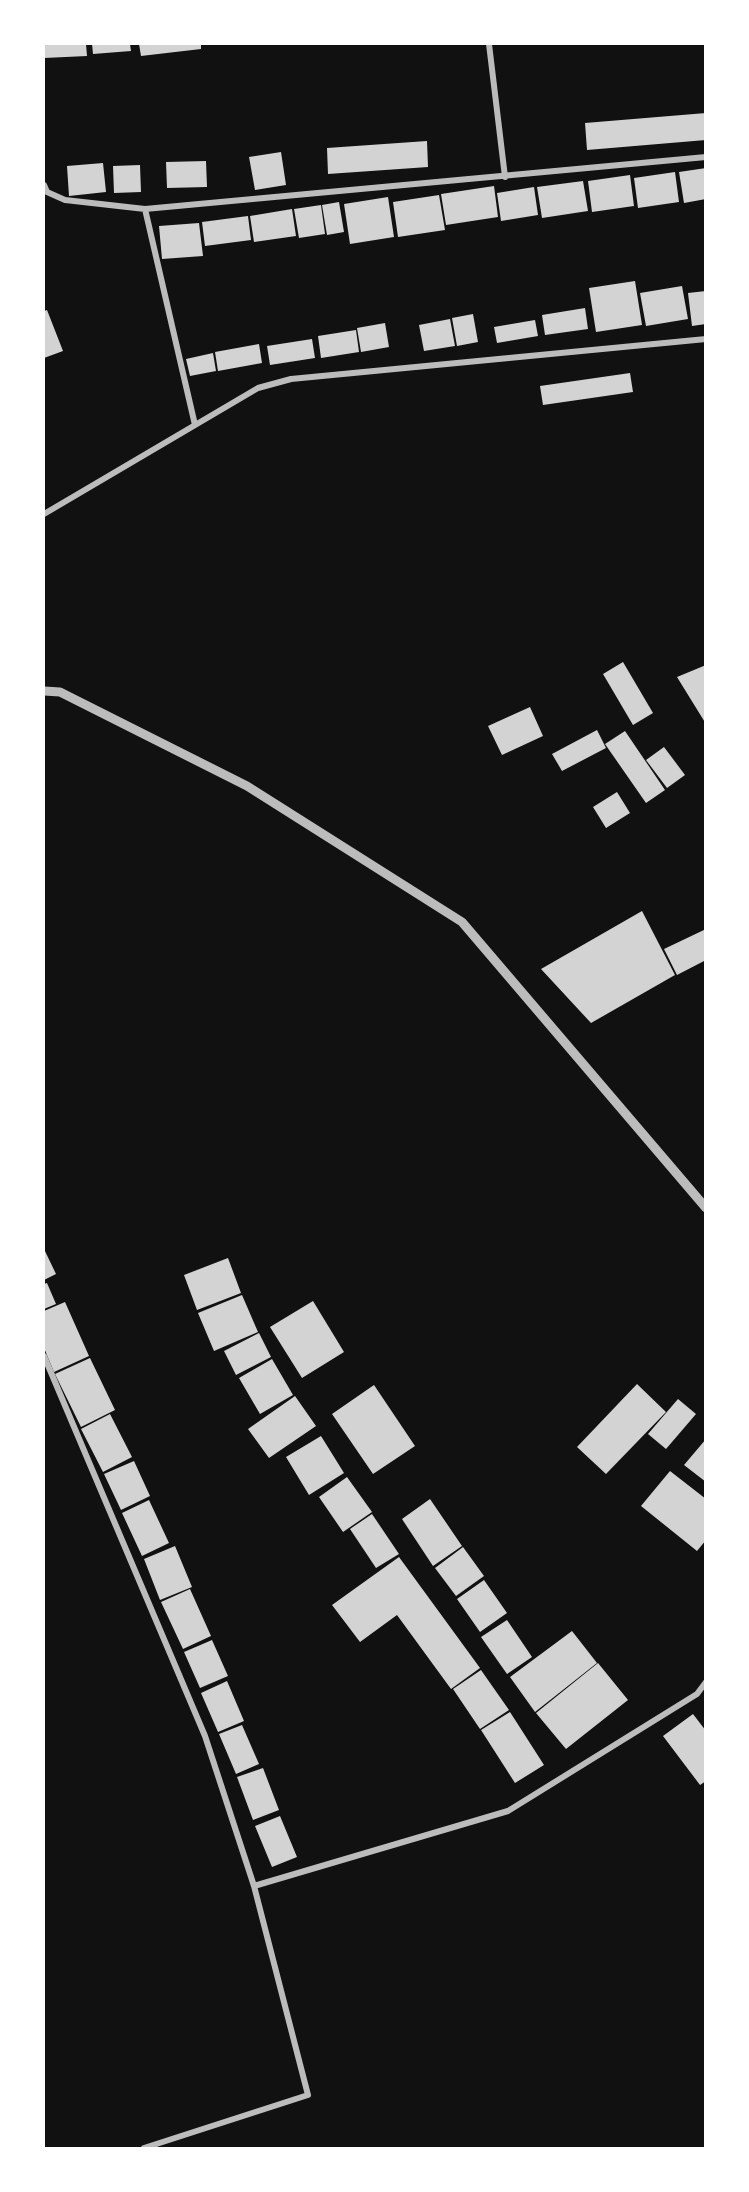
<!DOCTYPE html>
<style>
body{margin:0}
#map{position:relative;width:749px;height:2192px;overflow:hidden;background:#111;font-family:Georgia,serif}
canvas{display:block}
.frame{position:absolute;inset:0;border:45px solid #fff;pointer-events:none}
</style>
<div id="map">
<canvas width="749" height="2192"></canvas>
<div class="frame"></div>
</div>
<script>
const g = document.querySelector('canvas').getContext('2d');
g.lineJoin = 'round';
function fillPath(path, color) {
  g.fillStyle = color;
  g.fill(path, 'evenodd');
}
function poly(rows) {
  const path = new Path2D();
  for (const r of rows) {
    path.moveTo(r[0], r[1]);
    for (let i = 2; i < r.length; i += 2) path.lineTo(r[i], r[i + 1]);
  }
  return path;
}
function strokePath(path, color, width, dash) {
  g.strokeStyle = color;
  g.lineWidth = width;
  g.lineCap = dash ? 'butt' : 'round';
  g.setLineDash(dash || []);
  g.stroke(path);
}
fillPath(poly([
 [44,44,86,44,87,56,44,58],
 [92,44,130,44,131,51,93,54],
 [139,44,201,44,201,49,141,56],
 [706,113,706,140,587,150,585,123],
 [427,141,428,167,328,174,327,148],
 [281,152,286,185,255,190,249,157],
 [206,161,207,187,167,188,166,162],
 [103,163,106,192,69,196,67,166],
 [140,165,141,192,114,193,113,166],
 [706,168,706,199,684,203,679,172],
 [675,172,679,202,638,208,634,178],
 [630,175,634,206,592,212,588,181],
 [583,181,588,211,542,218,537,187],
 [494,186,498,217,446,225,441,194],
 [534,187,538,215,501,221,497,193],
 [439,195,445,230,398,237,393,202],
 [388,197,394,237,350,244,344,204],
 [339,202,344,232,327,235,322,205],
 [321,205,325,234,299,238,294,209],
 [292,209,296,236,254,242,250,216],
 [248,216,251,240,205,246,202,222],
 [199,223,203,256,162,259,159,226],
 [635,281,642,325,596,332,589,288],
 [682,286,688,319,646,326,640,293],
 [706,291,706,324,692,326,688,293],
 [585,308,588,329,545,335,542,315],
 [47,310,63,351,44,358,44,311],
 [473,314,478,342,457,346,452,318],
 [450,319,455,346,424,351,419,325],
 [535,320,538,336,497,343,494,327],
 [385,323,389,347,361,352,357,328],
 [356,330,359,352,321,358,318,336],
 [312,339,315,358,270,365,267,346],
 [259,344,262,363,218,371,215,352],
 [213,353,216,371,190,376,186,359],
 [630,373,633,392,543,405,540,386],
 [623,662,653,713,633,725,603,674],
 [706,665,706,724,677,677],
 [530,707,543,736,502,755,488,726],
 [597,730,606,748,562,771,552,754],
 [625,731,665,790,646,803,605,744],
 [664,747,685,775,667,788,646,760],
 [617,792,630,813,606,828,593,807],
 [642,911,675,975,591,1023,541,969],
 [706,929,706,960,677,975,664,949],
 [44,1249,56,1274,44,1280],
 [228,1258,241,1293,197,1310,184,1275],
 [47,1283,56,1304,44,1309,44,1284],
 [242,1295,258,1332,214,1351,198,1313],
 [313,1301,344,1352,302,1378,270,1327],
 [65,1302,89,1356,54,1372,44,1348,44,1311],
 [259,1333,271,1357,236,1375,224,1351],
 [90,1358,115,1410,81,1427,55,1374],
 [272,1359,293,1395,260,1414,239,1378],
 [637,1384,666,1412,606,1474,577,1447],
 [374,1385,415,1446,373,1474,332,1414],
 [295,1396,316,1426,269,1458,248,1429],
 [678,1399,696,1414,666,1449,648,1434],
 [110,1414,132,1457,103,1472,81,1429],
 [321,1436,344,1473,309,1495,286,1457],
 [706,1439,706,1482,684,1465],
 [134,1461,150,1496,121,1510,104,1474],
 [670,1471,706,1499,706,1540,697,1551,641,1506],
 [347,1477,372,1512,343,1532,319,1497],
 [430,1499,462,1546,433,1566,402,1519],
 [149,1500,169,1543,142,1556,122,1513],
 [372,1514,399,1554,376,1568,350,1529],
 [175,1546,192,1587,160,1600,144,1559],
 [463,1547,484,1576,456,1596,435,1568],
 [399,1557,480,1668,451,1689,397,1615,360,1642,332,1605],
 [484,1580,507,1613,480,1632,457,1599],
 [190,1589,211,1636,183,1649,161,1602],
 [507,1620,532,1657,507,1674,481,1637],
 [572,1631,597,1663,535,1712,510,1677],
 [212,1640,228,1676,200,1688,184,1652],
 [598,1663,628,1700,566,1749,536,1713],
 [481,1670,509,1710,480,1729,453,1689],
 [227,1681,244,1721,218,1732,201,1693],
 [510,1712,544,1765,515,1783,481,1730],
 [693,1714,706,1731,706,1781,700,1785,663,1736],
 [242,1725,259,1764,236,1774,219,1734],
 [263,1768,279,1810,253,1820,237,1777],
 [280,1816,297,1857,272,1867,255,1826]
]), '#d3d3d3');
strokePath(poly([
 [489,44,505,177],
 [44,185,47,192,65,200,145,209,195,425],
 [145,209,706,157],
 [44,514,258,388,291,379,706,339],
 [44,1356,205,1736,254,1886,308,2095,144,2148],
 [254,1886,508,1811,697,1694,706,1682]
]), '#bcbcbc', 6);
strokePath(poly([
 [44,691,60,692,247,786,462,922,706,1208]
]), '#bcbcbc', 9);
</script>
